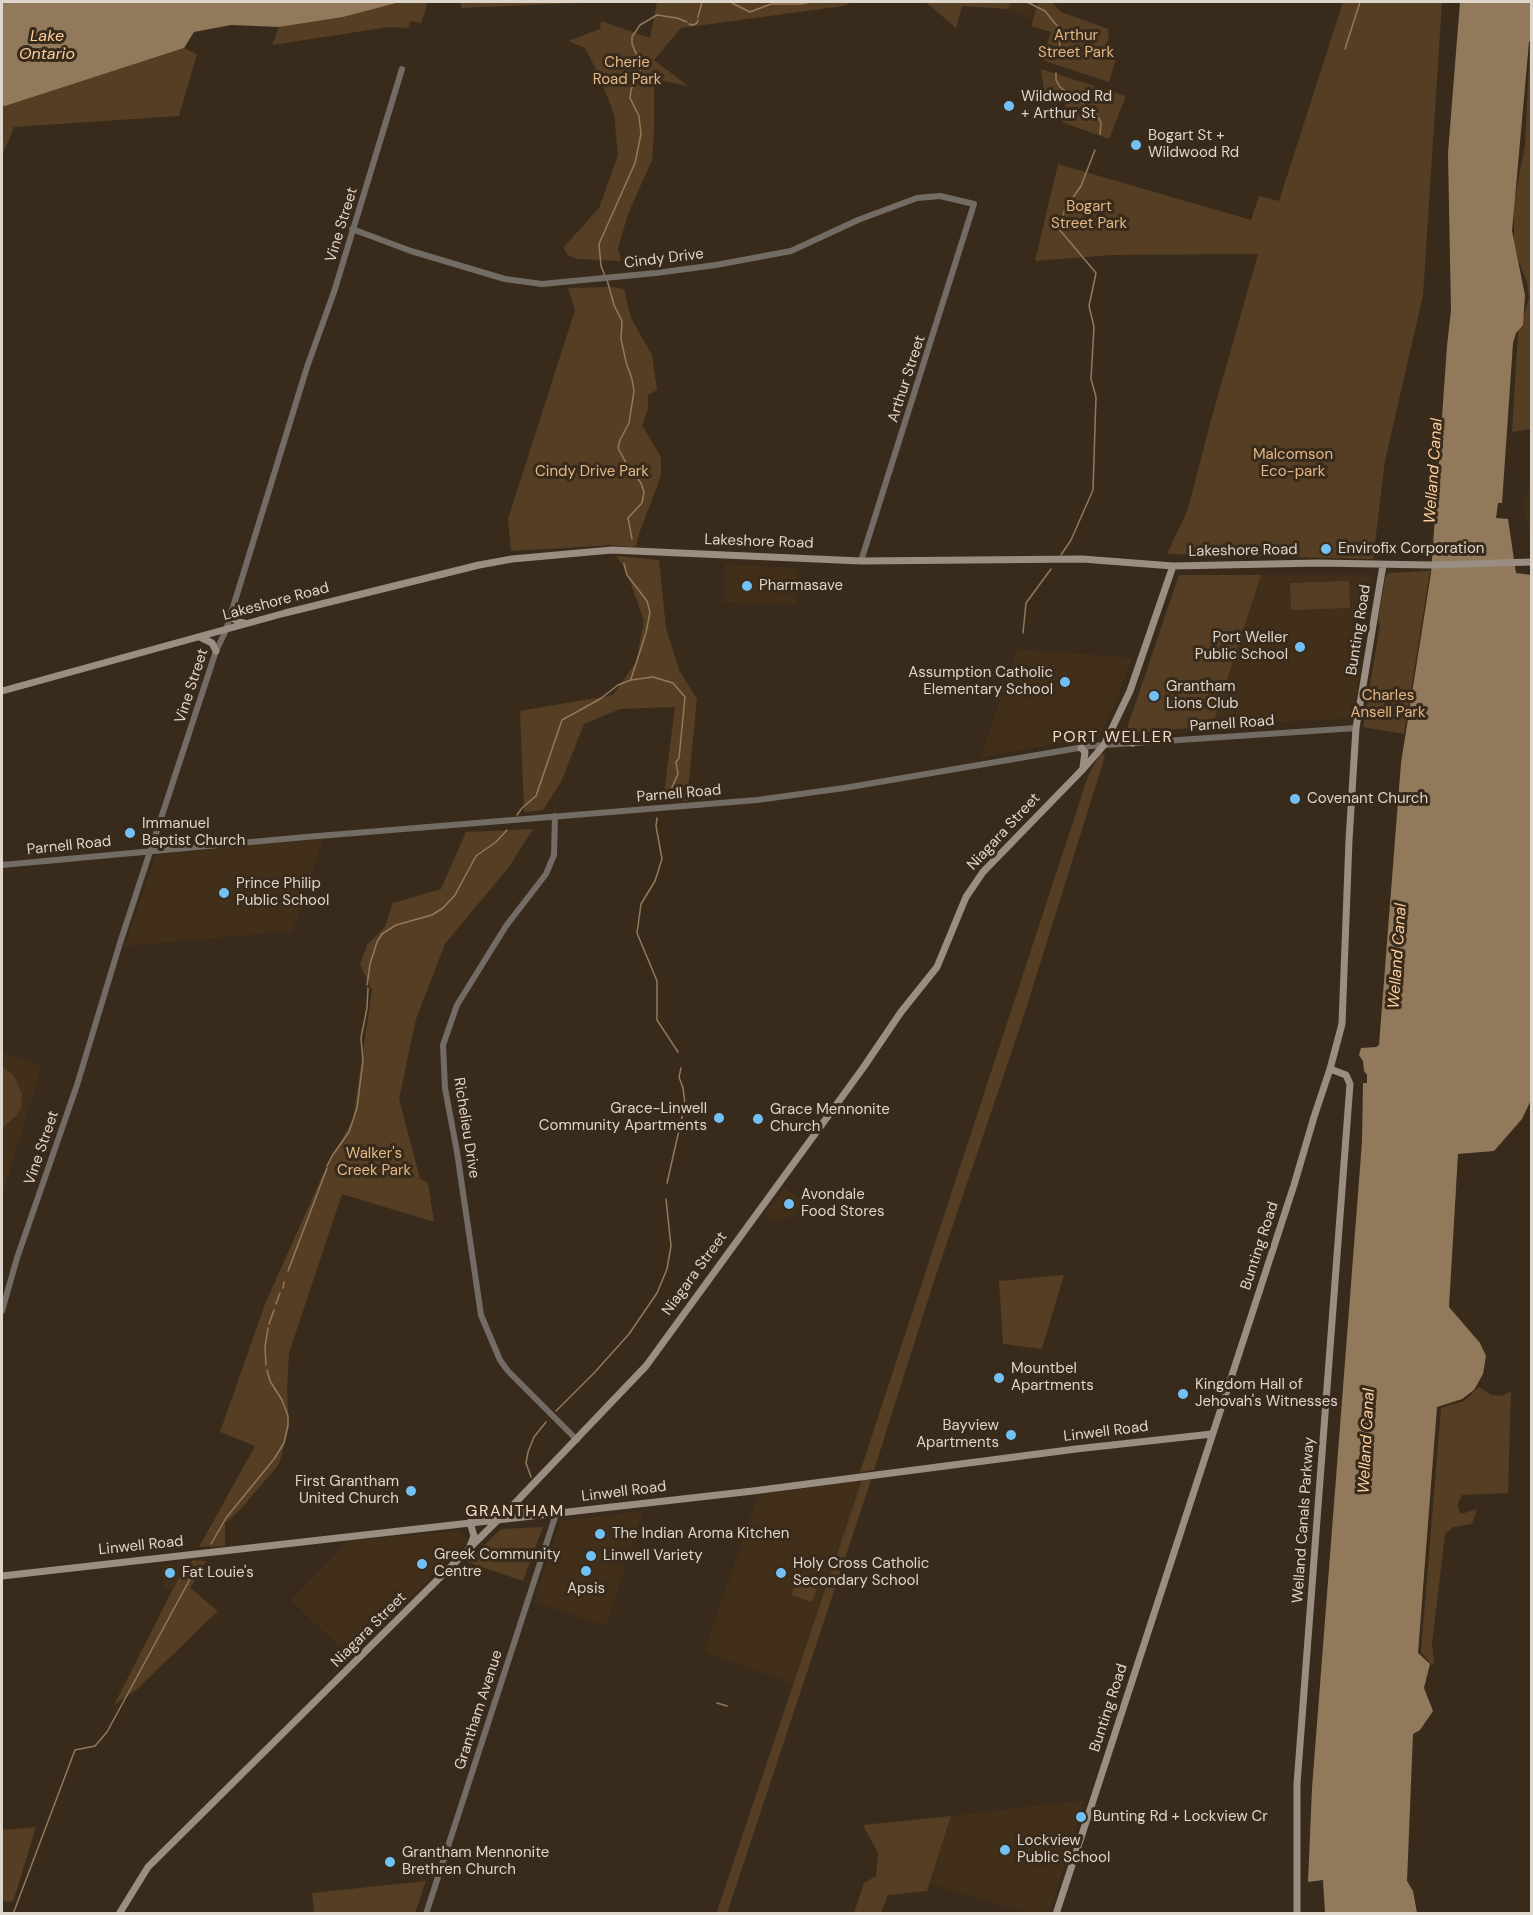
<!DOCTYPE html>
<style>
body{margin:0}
#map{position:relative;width:1533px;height:1915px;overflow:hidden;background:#392b1b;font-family:"DM Sans",sans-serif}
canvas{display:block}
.frame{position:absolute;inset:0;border:3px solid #ded5cb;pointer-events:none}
</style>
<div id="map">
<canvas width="1533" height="1915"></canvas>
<div class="frame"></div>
</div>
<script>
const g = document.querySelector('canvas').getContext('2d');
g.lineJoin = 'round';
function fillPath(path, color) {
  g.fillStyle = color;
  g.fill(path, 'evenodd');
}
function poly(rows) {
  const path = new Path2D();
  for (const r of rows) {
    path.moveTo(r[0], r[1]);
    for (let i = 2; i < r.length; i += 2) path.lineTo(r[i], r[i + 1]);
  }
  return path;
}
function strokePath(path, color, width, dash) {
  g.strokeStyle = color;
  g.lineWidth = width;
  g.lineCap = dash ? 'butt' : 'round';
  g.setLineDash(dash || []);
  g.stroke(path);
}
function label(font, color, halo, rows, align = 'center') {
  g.font = font + ' "DM Sans",sans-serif';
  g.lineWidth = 6;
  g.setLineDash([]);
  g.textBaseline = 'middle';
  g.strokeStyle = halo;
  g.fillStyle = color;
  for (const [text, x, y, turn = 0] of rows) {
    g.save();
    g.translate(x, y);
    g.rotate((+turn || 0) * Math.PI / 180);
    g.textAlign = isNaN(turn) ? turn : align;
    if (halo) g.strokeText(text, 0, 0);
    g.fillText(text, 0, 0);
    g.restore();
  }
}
fillPath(poly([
 [1011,2,1036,2,1030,19,1008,9],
 [1531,479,1531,542,1523,505],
 [725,565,797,568,796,605,723,602],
 [1261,575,1373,575,1353,718,1212,726],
 [1017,649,1132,658,1114,706,1099,737,981,757],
 [323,839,293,931,125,946,156,855],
 [2,1052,42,1065,2,1197],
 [785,1188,803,1201,791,1217,779,1220,763,1217],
 [862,1480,794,1684,704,1652,758,1495],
 [643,1511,606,1626,534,1602,561,1521],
 [461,1531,467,1541,350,1657,291,1600,348,1541],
 [183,1563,184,1569,173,1589,164,1587,162,1565],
 [1085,1800,1049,1913,1027,1913,930,1884,951,1816]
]), '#422f19');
fillPath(poly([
 [400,2,428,2,421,23,411,21,408,28,389,27,272,45,279,27,343,17],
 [461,2,579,2,579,3,461,8],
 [657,2,851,2,844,6,681,28,654,60,688,86,654,79,654,132,652,160,628,214,618,248,621,261,577,259,567,255,564,247,599,208,618,155,614,114,598,73,585,48,568,41,600,29,601,21,650,38],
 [926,2,1011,2,1008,9,962,6,956,28],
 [1038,2,1052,2,1061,12,1108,29,1109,36,1103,55,1116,59,1109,82,1042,60,1051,32,1031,26],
 [1343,2,1442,2,1423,295,1385,461,1373,559,1167,554,1188,509,1211,420,1258,254,1111,255,1035,261,1058,164,1251,220,1259,196,1279,201],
 [1530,43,1532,43,1532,429,1512,432,1518,333,1529,299,1527,282,1520,265,1514,242,1514,203,1525,145],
 [184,48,197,54,179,116,14,127,2,156,2,105,5,106],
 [1041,69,1126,96,1109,139,1062,122,1066,102,1044,92],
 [613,287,624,289,631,318,652,355,657,390,648,395,648,409,642,425,661,457,661,476,640,531,636,546,631,547,611,545,511,551,508,519,575,310,568,288],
 [616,556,659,560,666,628,679,670,697,699,687,801,663,801,675,707,620,709,584,724,561,782,543,810,524,812,520,711,613,695,636,662,644,621,626,570],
 [1430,571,1404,734,1363,727,1380,625,1378,621,1385,579,1388,573],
 [1179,575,1261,575,1212,726,1125,734],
 [1349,581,1350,608,1291,610,1290,583],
 [1101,752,1105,756,1024,1015,933,1284,874,1470,860,1472,1088,776],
 [533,829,509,867,445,944,416,1019,399,1099,420,1179,428,1183,434,1222,342,1194,289,1353,287,1389,289,1427,279,1464,241,1509,225,1523,225,1546,199,1547,255,1446,220,1432,265,1304,324,1172,353,1119,372,990,360,965,367,945,385,927,393,903,441,889,466,832],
 [2,1066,14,1076,22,1094,21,1108,16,1116,2,1128],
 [1064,1275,1042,1349,1003,1344,999,1281],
 [1479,1387,1492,1395,1502,1396,1511,1391,1508,1493,1462,1495,1457,1506,1461,1514,1477,1509,1472,1524,1453,1527,1445,1534,1432,1644,1434,1664,1432,1665,1421,1652,1441,1408,1464,1401],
 [862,1480,871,1480,727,1913,716,1914],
 [543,1527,523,1581,467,1562,501,1529],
 [193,1560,206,1561,190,1588,218,1611,136,1690,114,1705,173,1589,184,1569],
 [796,1582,817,1589,812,1602,791,1595],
 [951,1816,927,1891,888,1895,881,1913,854,1913,864,1883,876,1876,878,1853,863,1825],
 [36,1827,13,1902,2,1901,2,1830],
 [426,1881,415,1913,314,1913,312,1893]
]), '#553e23');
fillPath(poly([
 [2,2,400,2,343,17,279,27,231,25,194,32,184,48,5,106,2,105],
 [1460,2,1531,2,1531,41,1529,42,1512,231,1525,295,1523,325,1516,333,1513,343,1502,503,1498,503,1496,518,1508,519,1516,573,1531,575,1531,1100,1522,1119,1494,1151,1458,1154,1449,1307,1480,1343,1486,1356,1483,1374,1474,1390,1462,1399,1437,1407,1418,1653,1430,1664,1424,1688,1433,1711,1420,1730,1413,1734,1407,1881,1413,1891,1417,1913,1325,1913,1323,1880,1308,1882,1312,1788,1362,1142,1363,1083,1367,1083,1367,1075,1364,1071,1363,1061,1359,1055,1361,1048,1376,1047,1379,1045,1401,763,1431,573,1447,346,1451,310,1448,153]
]), '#93795c');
strokePath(poly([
 [727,2,728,2],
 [1027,2,1045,11,1058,27,1060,44,1057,57],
 [732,3,750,12,771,4,800,4,811,2],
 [698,17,702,2],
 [689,24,693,25,697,23,698,20],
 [1345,49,1360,2],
 [1056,73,1056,80,1060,87,1096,113,1101,123,1100,134],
 [605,276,601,266,599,244,635,163,641,134,639,116,630,98,631,90,642,67,632,44,632,37,640,25,657,15,677,18,687,22],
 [607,280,614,305,622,321,621,339,626,362,632,379,634,391,629,423,620,440,618,448,625,461,641,483,644,492,642,503,628,518,632,539],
 [1061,555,1071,540,1093,490,1096,397,1091,379,1094,327,1089,306,1096,273,1059,229,1065,209,1081,186,1095,150],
 [624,564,627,575,647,601,650,612,646,633,631,679],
 [1023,633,1026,603,1051,569],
 [517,815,522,808,536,796,562,720,600,699,618,685,631,680,653,677,673,683,685,697,679,758,676,762,678,774,669,794,662,799],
 [657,818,656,826,662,859,655,881,641,904,637,933,657,981,657,1020,678,1052],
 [367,985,370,964,377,942,382,934,396,925,432,915,443,908,455,895,476,856,496,842,507,830],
 [327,1166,332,1156,349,1132,357,1108,363,1061,361,1038,367,1008,368,988],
 [667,1183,685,1104,683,1088,679,1077,681,1068],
 [288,1271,327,1168],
 [283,1288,284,1282],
 [276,1304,280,1293],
 [269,1324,274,1310],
 [266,1365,265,1347,268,1328],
 [556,1411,595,1372,629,1334,657,1293,667,1269,671,1246,666,1199],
 [531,1477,526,1463,528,1452,534,1437,546,1422],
 [211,1544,226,1518,274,1459,284,1443,288,1425,288,1416,282,1400,270,1381,267,1370],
 [717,1703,727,1706],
 [13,1914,75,1750,95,1746,107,1732,196,1568]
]), '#93795c', 1.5);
strokePath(poly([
 [352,229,411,251,505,279,542,284,656,273,716,265,791,251,858,220,917,198,940,196,974,204,861,561],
 [555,816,554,855,546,874,506,926,457,1005,443,1045,445,1088,457,1152,481,1315,500,1360,508,1371,577,1440],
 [2,865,306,837,757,800,844,788,1090,746,1356,728],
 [2,1311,17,1258,77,1085,120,943,216,651,226,630,307,367,334,292,402,69],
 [426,1914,556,1514]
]), '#736c64', 6);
strokePath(poly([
 [232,611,234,619,239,622,244,623],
 [200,637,212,643,216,651],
 [2,691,285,613,479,565,512,559,612,550,861,561,1082,559,1173,566,1319,563,1431,565,1532,562],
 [1111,732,1133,743],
 [1081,748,1085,752,1083,767],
 [517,1501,521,1510,536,1514],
 [470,1546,474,1536,470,1522],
 [2,1576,753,1491,1076,1449,1212,1434],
 [119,1914,148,1867,517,1501,646,1366,863,1068,901,1012,937,967,966,897,983,872,1083,769,1104,745,1130,691,1173,566],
 [1056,1914,1294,1185,1314,1117,1330,1069,1342,1024,1349,840,1356,728,1383,565],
 [1297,1914,1297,1784,1350,1084,1346,1075,1330,1069]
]), '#9a8e82', 7);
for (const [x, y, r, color] of [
 [1009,106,6,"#72c1f5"],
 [1136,145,6,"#72c1f5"],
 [1326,549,6,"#72c1f5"],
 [747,586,6,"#72c1f5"],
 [1300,647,6,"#72c1f5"],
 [1065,682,6,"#72c1f5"],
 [1154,696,6,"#72c1f5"],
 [1295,799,6,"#72c1f5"],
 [130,833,6,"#72c1f5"],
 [224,893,6,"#72c1f5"],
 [719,1118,6,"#72c1f5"],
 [758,1119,6,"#72c1f5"],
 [789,1204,6,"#72c1f5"],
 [999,1378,6,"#72c1f5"],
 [1183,1394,6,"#72c1f5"],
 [1011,1435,6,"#72c1f5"],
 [411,1491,6,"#72c1f5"],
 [600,1534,6,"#72c1f5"],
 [591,1556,6,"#72c1f5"],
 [422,1564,6,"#72c1f5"],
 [586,1571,6,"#72c1f5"],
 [170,1573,6,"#72c1f5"],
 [781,1573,6,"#72c1f5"],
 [1081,1817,6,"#72c1f5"],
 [1005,1850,6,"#72c1f5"],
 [390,1862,6,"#72c1f5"]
]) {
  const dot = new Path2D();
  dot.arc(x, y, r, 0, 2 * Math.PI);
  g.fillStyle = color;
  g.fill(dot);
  strokePath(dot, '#392b1b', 2);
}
label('15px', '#e2b685', '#392b1b', [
 ["Arthur",1076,36],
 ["Street Park",1076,53],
 ["Cherie",627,63],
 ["Road Park",627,80],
 ["Bogart",1089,207],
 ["Street Park",1089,224],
 ["Malcomson",1293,455],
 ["Eco-park",1293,472],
 ["Cindy Drive Park",592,472],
 ["Charles",1388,696],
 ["Ansell Park",1388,713],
 ["Walker's",374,1154],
 ["Creek Park",374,1171]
]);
label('15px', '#ded5cb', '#392b1b', [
 ["Wildwood Rd",1021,97],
 ["+ Arthur St",1021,114],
 ["Bogart St +",1148,136],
 ["Wildwood Rd",1148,153],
 ["Envirofix Corporation",1338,549],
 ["Pharmasave",759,586],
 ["Port Weller",1288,638,"right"],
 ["Public School",1288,655,"right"],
 ["Assumption Catholic",1053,673,"right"],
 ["Elementary School",1053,690,"right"],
 ["Grantham",1166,687],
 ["Lions Club",1166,704],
 ["Covenant Church",1307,799],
 ["Immanuel",142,824],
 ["Baptist Church",142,841],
 ["Prince Philip",236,884],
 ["Public School",236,901],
 ["Grace-Linwell",707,1109,"right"],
 ["Community Apartments",707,1126,"right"],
 ["Grace Mennonite",770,1110],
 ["Church",770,1127],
 ["Avondale",801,1195],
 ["Food Stores",801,1212],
 ["Mountbel",1011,1369],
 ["Apartments",1011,1386],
 ["Kingdom Hall of",1195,1385],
 ["Jehovah's Witnesses",1195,1402],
 ["Bayview",999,1426,"right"],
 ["Apartments",999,1443,"right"],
 ["First Grantham",399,1482,"right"],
 ["United Church",399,1499,"right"],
 ["The Indian Aroma Kitchen",612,1534],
 ["Greek Community",434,1555],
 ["Centre",434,1572],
 ["Linwell Variety",603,1556],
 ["Holy Cross Catholic",793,1564],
 ["Secondary School",793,1581],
 ["Fat Louie's",182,1573],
 ["Apsis",586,1589,"center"],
 ["Bunting Rd + Lockview Cr",1093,1817],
 ["Lockview",1017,1841],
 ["Public School",1017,1858],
 ["Grantham Mennonite",402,1853],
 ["Brethren Church",402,1870]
], 'left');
label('15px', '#ded5cb', '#392b1b', [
 ["Vine Street",342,225,-73],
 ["Cindy Drive",664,259,-7],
 ["Arthur Street",907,379,-72],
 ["Lakeshore Road",759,542,2],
 ["Lakeshore Road",1243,551,-1],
 ["Lakeshore Road",276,602,-15],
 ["Bunting Road",1359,630,-81],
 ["Vine Street",192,686,-72],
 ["Parnell Road",1232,724,-4],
 ["Parnell Road",679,794,-5],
 ["Niagara Street",1004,832,-47],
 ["Parnell Road",69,846,-6],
 ["Richelieu Drive",466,1128,81],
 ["Vine Street",42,1148,-71],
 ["Bunting Road",1260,1246,-72],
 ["Niagara Street",695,1274,-54],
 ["Linwell Road",1106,1432,-7],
 ["Linwell Road",624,1492,-7],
 ["Welland Canals Parkway",1304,1520,-86],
 ["Linwell Road",141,1546,-6],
 ["Niagara Street",369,1630,-45],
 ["Bunting Road",1109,1708,-72],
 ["Grantham Avenue",479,1710,-72]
]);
label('italic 16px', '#fdd09e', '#392b1b', [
 ["Lake",47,37],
 ["Ontario",47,55],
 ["Welland Canal",1434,471,-86],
 ["Welland Canal",1398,956,-86],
 ["Welland Canal",1367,1441,-87]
]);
g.letterSpacing = '1.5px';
label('16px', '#efdcc8', '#392b1b', [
 ["PORT WELLER",1113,738],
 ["GRANTHAM",515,1512]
]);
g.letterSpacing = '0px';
</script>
